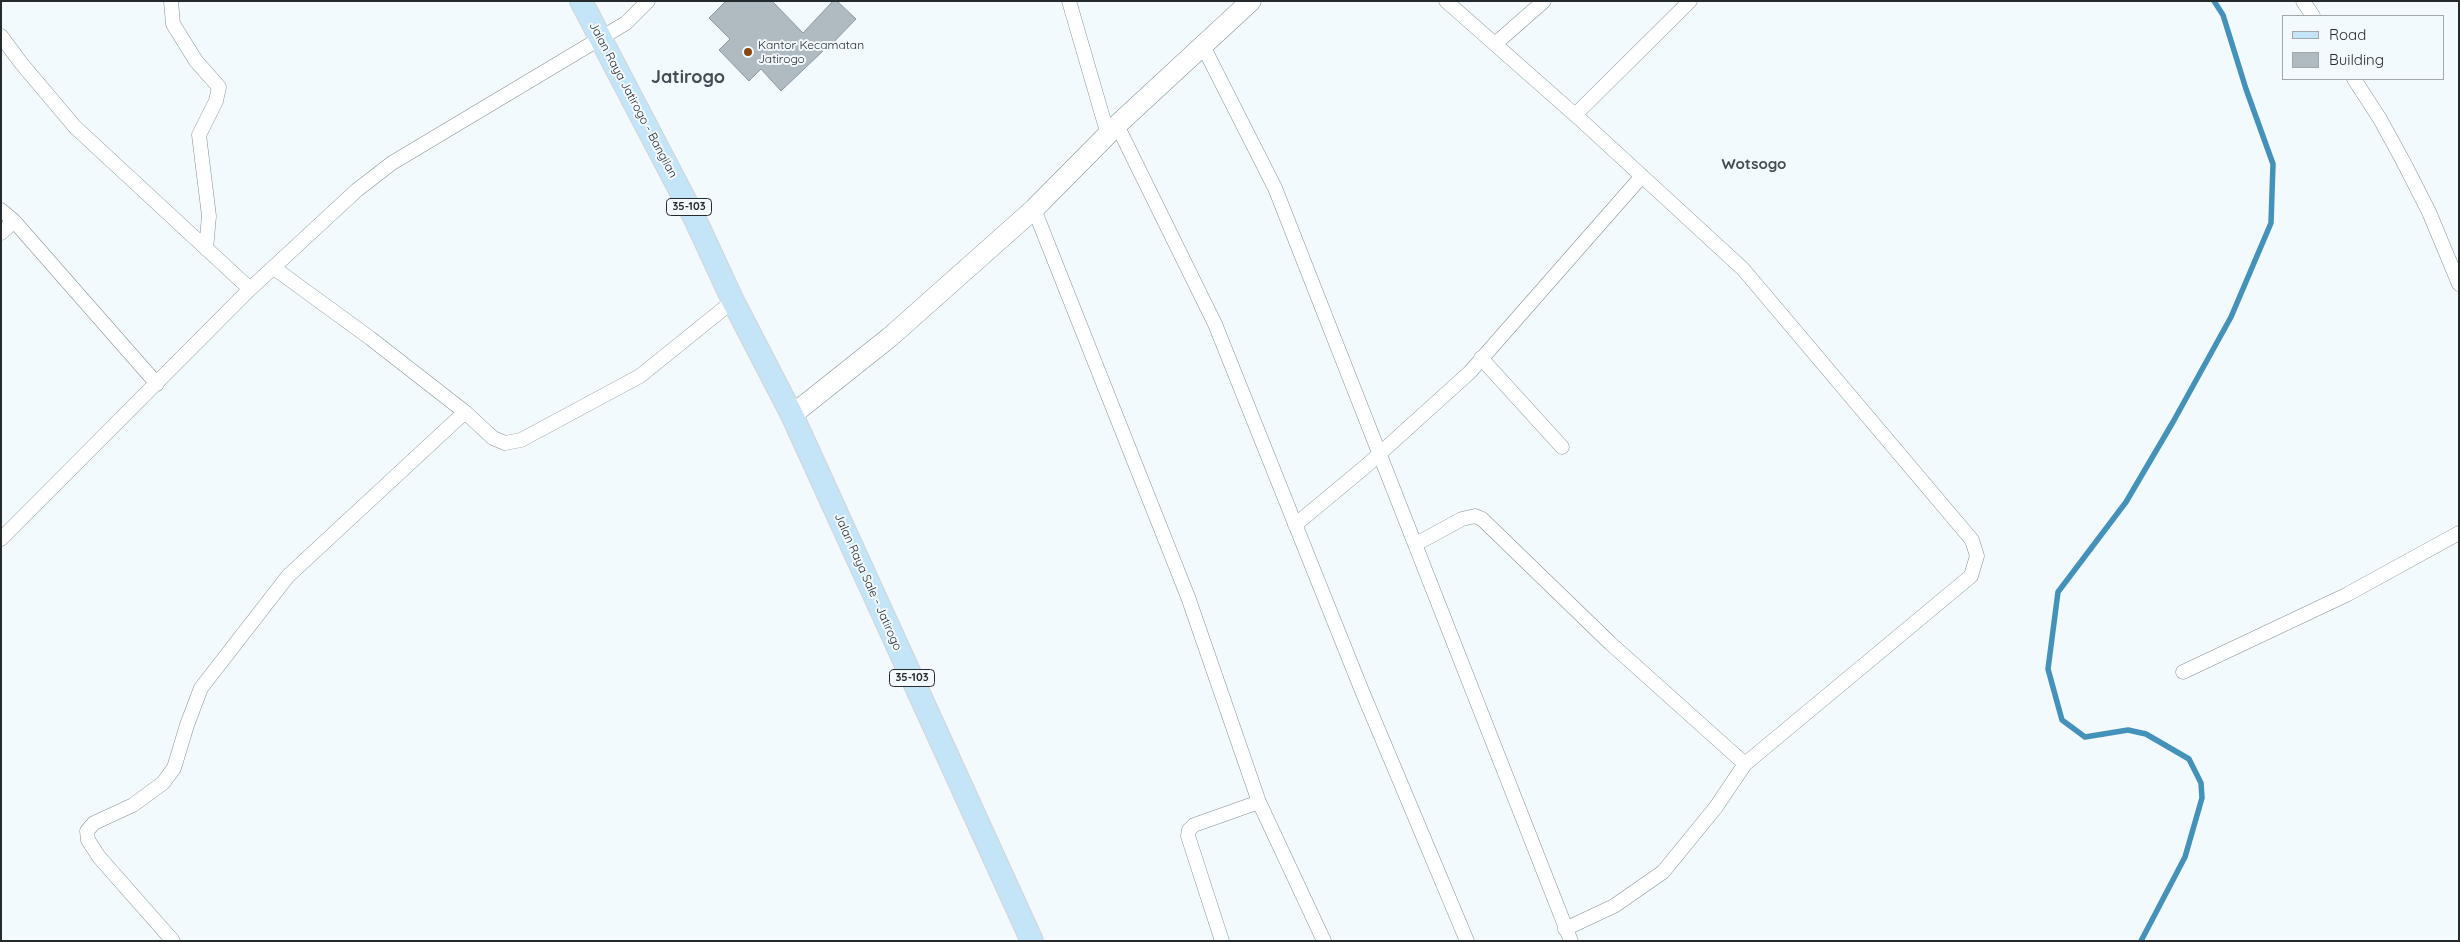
<!DOCTYPE html>
<style>
body{margin:0}
#map{position:relative;width:2460px;height:942px;overflow:hidden;background:#f3fafe;font-family:Quicksand,sans-serif}
canvas{display:block}
.frame{position:absolute;inset:0;border:2px solid #252a2c;pointer-events:none}
.legend{position:absolute;left:2282px;top:15px;width:162px;height:65px;box-sizing:border-box;background:#f3fafe;border:1px solid #a1a7aa;margin:0;padding:6px 9px;list-style:none;font-size:15px;color:#252a2c}
.legend li{display:flex;align-items:center;gap:10px;height:25px}
.legend b{width:25px;border:1px solid #a1a7aa}
</style>
<div id="map">
<canvas width="2460" height="942"></canvas>
<div class="frame"></div>
<ul class="legend">
<li><b style="height:6px;background:#c4e4f7"></b>Road</li>
<li><b style="height:14px;background:#b0bbc1"></b>Building</li>
</ul>
</div>
<script>
const g = document.querySelector('canvas').getContext('2d');
g.lineJoin = 'round';
function poly(rows) {
  const path = new Path2D();
  for (const r of rows) {
    path.moveTo(r[0], r[1]);
    for (let i = 2; i < r.length; i += 2) path.lineTo(r[i], r[i + 1]);
  }
  return path;
}
function strokePath(path, color, width, dash) {
  g.strokeStyle = color;
  g.lineWidth = width;
  g.lineCap = dash ? 'butt' : 'round';
  g.setLineDash(dash || []);
  g.stroke(path);
}
function fillPath(path, color) {
  g.fillStyle = color;
  g.fill(path, 'evenodd');
}
function label(font, color, halo, rows, align = 'center') {
  g.font = font + ' Quicksand,sans-serif';
  g.lineWidth = 4;
  g.setLineDash([]);
  g.textBaseline = 'middle';
  g.strokeStyle = halo;
  g.fillStyle = color;
  for (const [text, x, y, turn = 0] of rows) {
    g.save();
    g.translate(x, y);
    g.rotate((+turn || 0) * Math.PI / 180);
    g.textAlign = isNaN(turn) ? turn : align;
    if (halo) g.strokeText(text, 0, 0);
    g.fillText(text, 0, 0);
    g.restore();
  }
}
strokePath(poly([
 [2141,941,2185,857,2202,798,2201,783,2189,759,2146,734,2128,730,2085,737,2062,720,2048,669,2058,592,2126,502,2173,422,2231,317,2271,223,2273,164,2246,89,2223,15,2214,1]
]), '#4491b9', 5.5);
const building = poly([
 [726,1,772,1,803,33,833,1,837,1,856,19,826,50,825,49,781,91,761,69,749,81,719,50,730,39,709,18,726,1]
]);
fillPath(building, '#b0bbc1');
strokePath(building, '#8d979e', 1);
const street = poly([
 [171,1,173,24,196,61,219,87,216,101,199,135,209,216,206,249],
 [1069,1,1108,135],
 [1446,1,1582,121,1743,269,1972,540,1977,556,1971,576,1745,764,1716,807,1663,872,1614,906,1565,929],
 [2303,1,2313,16],
 [1,36,21,63,75,127,250,289],
 [1495,44,1544,1],
 [1203,46,1275,188,1571,941],
 [2354,79,2380,119,2403,161,2429,212,2459,284],
 [1575,115,1690,1],
 [1117,125,1215,324,1362,691,1467,941],
 [1034,209,1188,597,1259,802,1324,941],
 [1,210,14,221,157,384],
 [1,233,14,221],
 [274,268,370,338,465,412,493,438,505,443,521,440,640,376,733,301],
 [1481,358,1562,447],
 [1295,525,1366,466,1470,372,1642,176],
 [1,539,250,289,357,190,392,163,626,23,648,1],
 [1416,544,1462,519,1475,516,1482,519,1610,643,1745,764],
 [2183,672,2346,595,2459,533],
 [173,941,99,857,88,840,87,831,94,823,133,805,163,783,174,768,187,725,201,688,288,576,465,412],
 [1222,941,1188,836,1189,830,1194,825,1259,802]
]);
const secondary = poly([
 [792,415,890,337,1034,209,1117,125,1251,1]
]);
const primary = poly([
 [581,1,695,219,733,301,792,415,1032,941]
]);
strokePath(street, '#879197', 15);
strokePath(secondary, '#879197', 21);
strokePath(primary, '#d3d4d5', 24);
strokePath(street, '#fff', 14);
strokePath(secondary, '#fff', 20);
strokePath(primary, '#c4e4f7', 22);
for (const [x, y, r, color] of [
 [748,52,5,"#884711"]
]) {
  const dot = new Path2D();
  dot.arc(x, y, r, 0, 2 * Math.PI);
  g.fillStyle = color;
  g.fill(dot);
  strokePath(dot, '#f3fafe', 2);
}
for (const [x, y, w] of [
 [689,207,45],
 [912,678,45]
]) {
  const box = new Path2D();
  box.roundRect(x - w / 2, y - 8.5, w, 17, 4);
  g.fillStyle = '#f3fafe';
  g.fill(box);
  strokePath(box, '#252a2c', 1);
}
label('bold 11px', '#252a2c', null, [
 ["35-103",689,207],
 ["35-103",912,678]
]);
label('12px', '#252a2c', '#f3fafe', [
 ["Kantor Kecamatan",758,45],
 ["Jatirogo",758,59]
], 'left');
label('12px', '#252a2c', '#f3fafe', [
 ["Jalan Raya Jatirogo - Bangilan",633,100,62],
 ["Jalan Raya Sale - Jatirogo",868,582,66]
]);
label('bold 15px', '#434c52', '#f3fafe', [
 ["Wotsogo",1754,164]
]);
label('bold 18px', '#434c52', '#f3fafe', [
 ["Jatirogo",688,78]
]);
</script>
